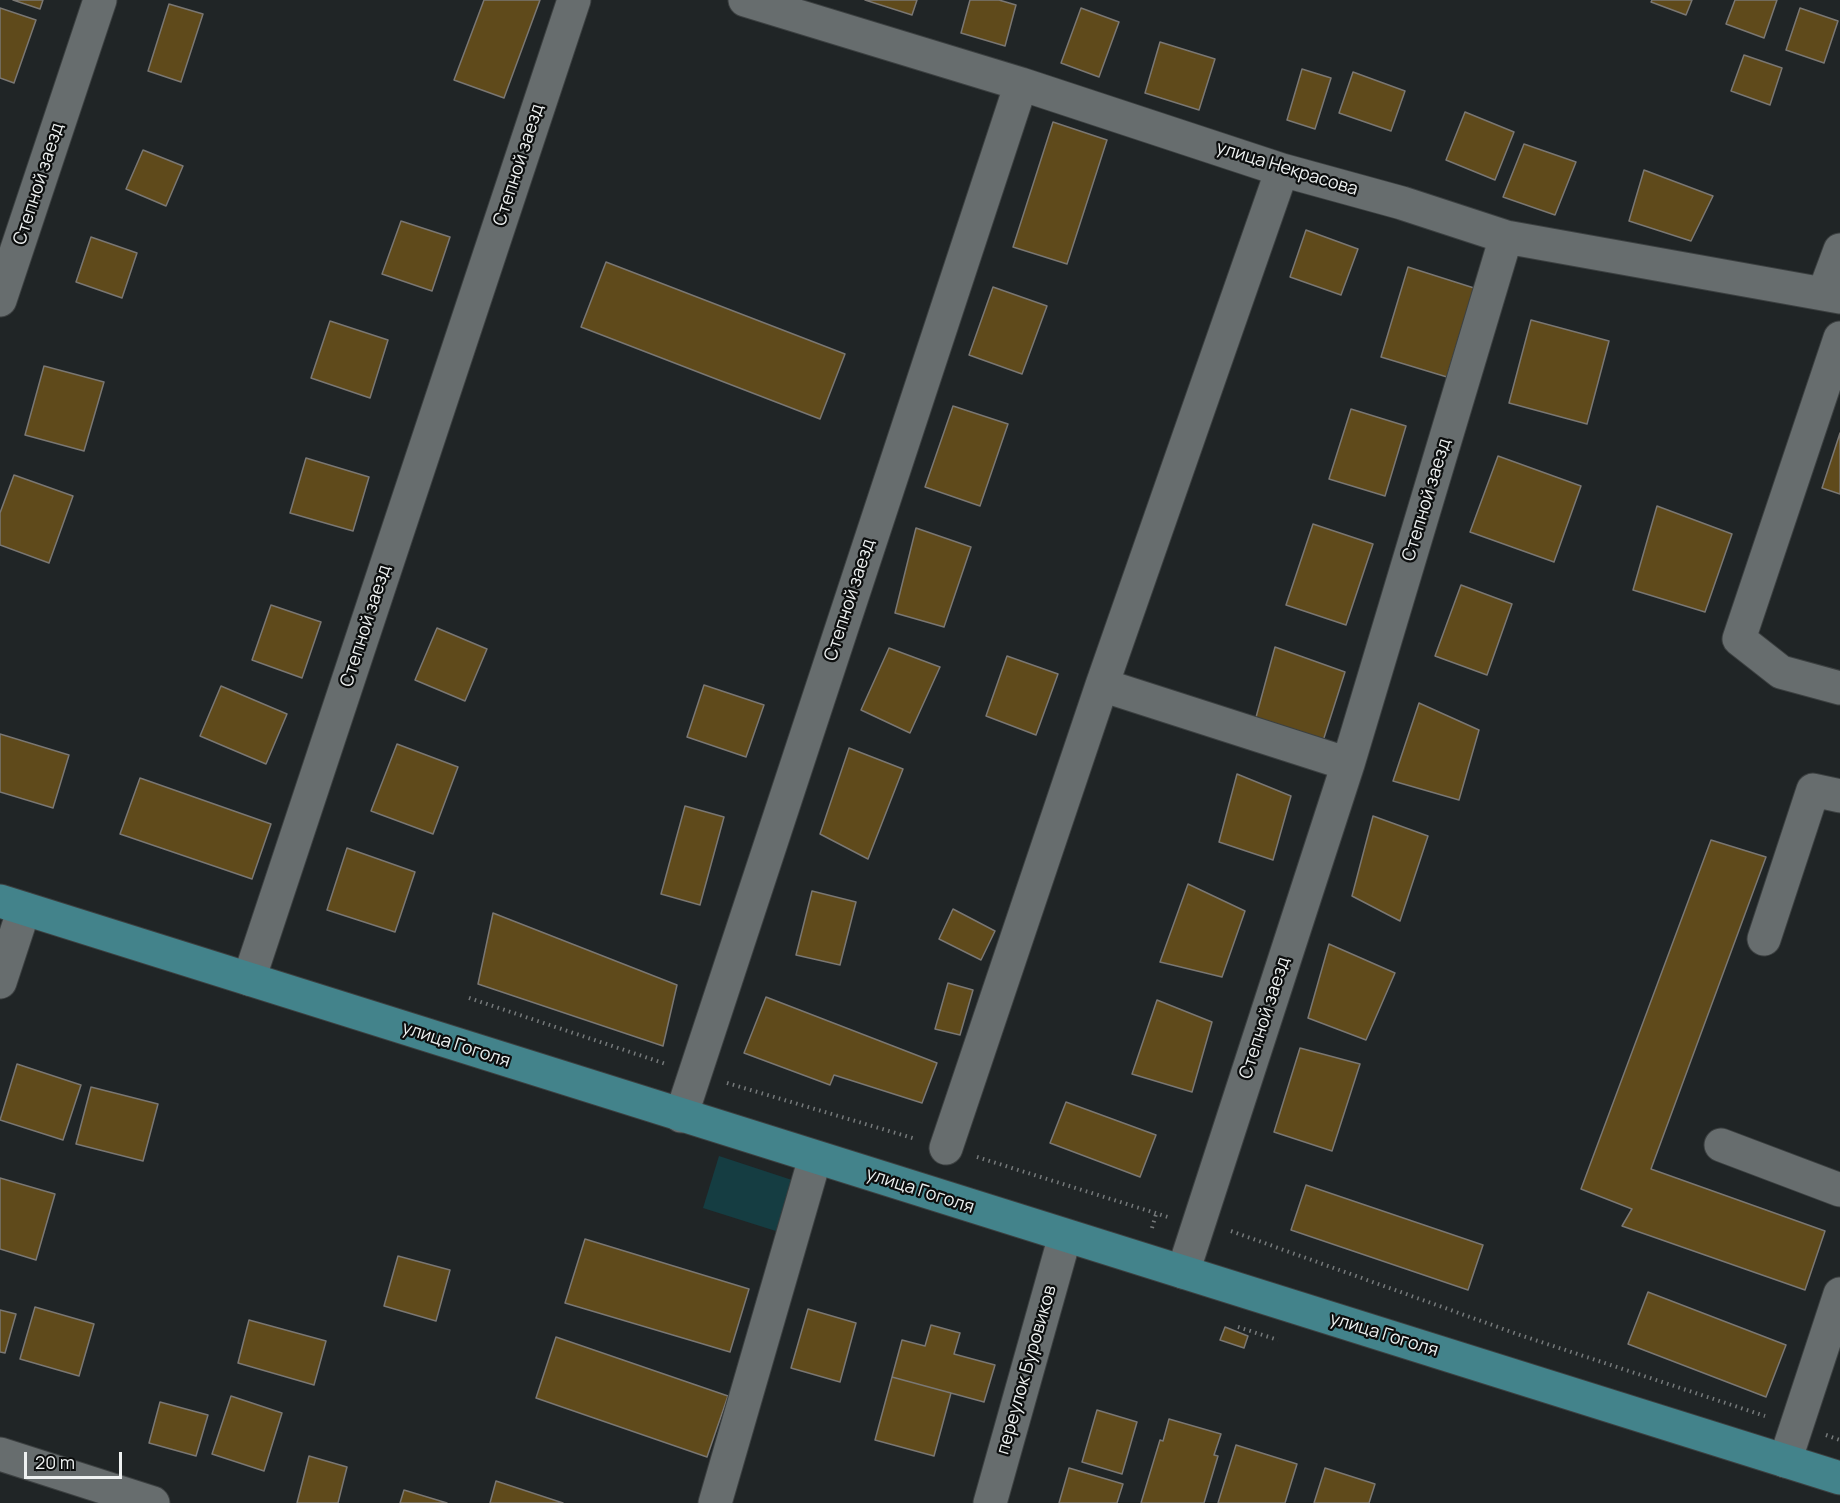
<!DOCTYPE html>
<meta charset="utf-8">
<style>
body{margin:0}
#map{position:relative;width:1840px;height:1503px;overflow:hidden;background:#202526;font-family:Manrope,sans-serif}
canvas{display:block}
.scale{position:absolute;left:24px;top:1452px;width:98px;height:27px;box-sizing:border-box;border:3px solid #eef1f1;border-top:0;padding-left:8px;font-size:18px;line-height:21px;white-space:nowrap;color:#eef1f1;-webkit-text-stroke:4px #0c0e0e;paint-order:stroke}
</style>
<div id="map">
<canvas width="1840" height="1503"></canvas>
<div class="scale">20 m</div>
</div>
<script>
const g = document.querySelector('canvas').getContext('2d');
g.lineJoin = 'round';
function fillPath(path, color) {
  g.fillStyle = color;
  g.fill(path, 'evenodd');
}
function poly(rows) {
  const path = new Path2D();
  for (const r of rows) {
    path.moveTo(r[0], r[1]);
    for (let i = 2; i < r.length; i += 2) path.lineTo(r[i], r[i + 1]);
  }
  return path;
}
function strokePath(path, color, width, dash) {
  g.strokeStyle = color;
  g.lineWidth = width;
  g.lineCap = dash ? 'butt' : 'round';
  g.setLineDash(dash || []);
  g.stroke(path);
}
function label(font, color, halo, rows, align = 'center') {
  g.font = font + ' Manrope,sans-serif';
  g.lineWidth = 4.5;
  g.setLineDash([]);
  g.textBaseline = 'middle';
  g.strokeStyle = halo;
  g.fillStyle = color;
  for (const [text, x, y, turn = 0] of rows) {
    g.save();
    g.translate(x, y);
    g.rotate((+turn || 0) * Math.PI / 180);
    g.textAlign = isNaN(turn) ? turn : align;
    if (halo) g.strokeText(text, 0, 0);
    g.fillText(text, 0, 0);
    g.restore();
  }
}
fillPath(poly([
 [719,1156,795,1181,779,1232,703,1208]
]), '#153d42');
const building = poly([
 [13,0,43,0,40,9,13,0],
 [484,0,540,0,504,98,454,80,484,0],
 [865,0,917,0,912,15,865,0],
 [970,0,999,0,1016,5,1005,46,961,33,970,0],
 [1652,0,1692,0,1686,15,1651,2,1652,0],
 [1735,0,1777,0,1764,38,1726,24,1735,0],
 [169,4,203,14,181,82,148,71,169,4],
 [0,8,36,20,14,83,0,78,0,8],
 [1081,8,1119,22,1099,77,1061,63,1081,8],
 [1800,8,1838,21,1824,63,1786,50,1800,8],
 [1160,42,1215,59,1199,110,1145,93,1160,42],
 [1744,55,1782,68,1770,105,1731,91,1744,55],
 [1302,69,1331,78,1315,129,1287,120,1302,69],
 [1353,72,1405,91,1391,131,1339,113,1353,72],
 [1465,112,1514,132,1495,180,1446,160,1465,112],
 [1053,122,1107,140,1067,264,1013,247,1053,122],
 [1524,144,1576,162,1555,215,1503,197,1524,144],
 [143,150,183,166,166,206,126,189,143,150],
 [1644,170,1713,196,1691,241,1629,221,1644,170],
 [401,221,450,237,432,291,382,274,401,221],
 [1306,230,1358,249,1341,295,1290,277,1306,230],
 [91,237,137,253,122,298,76,282,91,237],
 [606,262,845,354,820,419,581,327,606,262],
 [1408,267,1474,288,1447,377,1381,357,1408,267],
 [993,287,1047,306,1022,374,969,355,993,287],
 [1531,320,1609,341,1587,424,1509,403,1531,320],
 [330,321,388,340,370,398,311,378,330,321],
 [44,366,104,382,84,451,25,435,44,366],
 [953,406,1008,424,980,506,925,487,953,406],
 [1351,409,1406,426,1385,496,1329,479,1351,409],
 [1840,433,1840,494,1822,488,1840,433],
 [1498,456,1581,486,1554,562,1470,532,1498,456],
 [306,458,369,477,353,531,290,513,306,458],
 [14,475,73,496,49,563,0,545,0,513,14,475],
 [1657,506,1732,534,1705,612,1633,590,1657,506],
 [1313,524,1373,544,1346,625,1286,605,1313,524],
 [916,528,971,547,944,627,895,613,916,528],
 [1461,585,1512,604,1487,675,1435,656,1461,585],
 [271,605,321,622,302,678,252,660,271,605],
 [437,628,487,649,465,701,415,680,437,628],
 [1275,647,1345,672,1323,741,1255,721,1275,647],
 [889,648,940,667,910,733,861,710,889,648],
 [1007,656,1058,674,1036,735,986,716,1007,656],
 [704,685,764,705,746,757,687,737,704,685],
 [221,686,287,714,266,764,200,736,221,686],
 [1419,703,1479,730,1459,800,1393,781,1419,703],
 [0,734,69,755,53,808,0,792,0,734],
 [397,744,458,767,433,834,371,811,397,744],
 [849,748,903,769,868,859,820,834,849,748],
 [1237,774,1291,796,1273,860,1219,842,1237,774],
 [140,778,271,824,252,879,120,834,140,778],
 [685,806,724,817,700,905,661,894,685,806],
 [1373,816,1428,836,1400,921,1352,896,1373,816],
 [1711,840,1766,857,1651,1169,1825,1231,1805,1290,1622,1226,1632,1209,1581,1189,1711,840],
 [347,848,415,872,395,932,327,910,347,848],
 [1188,884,1245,911,1222,977,1160,962,1188,884],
 [812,891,856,902,840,965,796,955,812,891],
 [953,909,995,931,981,960,939,939,953,909],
 [493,913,677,985,663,1046,478,984,493,913],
 [1329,944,1395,973,1366,1040,1308,1018,1329,944],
 [948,983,973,990,960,1035,935,1029,948,983],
 [766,997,937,1063,922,1103,834,1075,830,1085,744,1053,766,997],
 [1157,1000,1212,1022,1192,1092,1132,1074,1157,1000],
 [1300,1048,1360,1064,1332,1151,1274,1132,1300,1048],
 [17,1064,81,1085,63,1140,0,1120,17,1064],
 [91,1087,158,1104,143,1161,76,1144,91,1087],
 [1066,1102,1156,1135,1140,1177,1050,1143,1066,1102],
 [0,1178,55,1194,36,1260,0,1249,0,1178],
 [1306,1185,1483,1245,1468,1290,1291,1230,1306,1185],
 [585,1239,749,1289,730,1352,565,1303,585,1239],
 [398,1256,450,1270,436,1321,384,1306,398,1256],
 [1648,1292,1786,1345,1766,1397,1628,1344,1648,1292],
 [35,1307,94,1324,79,1376,20,1359,35,1307],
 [808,1309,856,1323,840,1382,791,1368,808,1309],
 [0,1310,16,1314,5,1353,0,1352,0,1310],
 [249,1320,326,1341,314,1385,238,1363,249,1320],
 [931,1325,960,1333,954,1354,995,1365,984,1402,892,1377,902,1340,925,1346,931,1325],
 [1225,1327,1248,1336,1244,1348,1220,1340,1225,1327],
 [556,1337,728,1396,707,1457,536,1398,556,1337],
 [892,1377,951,1393,934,1456,875,1440,892,1377],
 [231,1396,282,1413,264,1471,212,1454,231,1396],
 [160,1402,208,1415,196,1456,149,1443,160,1402],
 [1097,1410,1137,1422,1122,1474,1082,1462,1097,1410],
 [1169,1419,1221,1434,1214,1455,1218,1456,1204,1503,1141,1503,1160,1440,1163,1441,1169,1419],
 [1236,1445,1297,1464,1285,1503,1218,1503,1236,1445],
 [309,1456,347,1467,338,1503,297,1503,309,1456],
 [1069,1468,1123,1484,1117,1503,1059,1503,1069,1468],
 [1325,1468,1375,1484,1369,1503,1314,1503,1325,1468],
 [496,1481,563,1503,490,1503,496,1481],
 [404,1490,447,1503,400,1503,404,1490]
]);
fillPath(building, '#5f4a1b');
strokePath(building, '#7a7773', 1.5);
const minor = poly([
 [745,0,1021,84,1282,170,1402,203,1506,237,1840,297],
 [1824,293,1840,250],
 [0,300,100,0],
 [1840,338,1739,639,1781,672,1840,688],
 [1102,685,1348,764],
 [1764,939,1813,790,1840,796],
 [249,979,574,0],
 [0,982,24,909],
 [681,1116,1021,84],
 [1721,1145,1840,1190],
 [946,1148,1102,685,1282,170],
 [1183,1272,1348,764,1506,237],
 [0,1454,153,1503],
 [1785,1461,1840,1294],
 [715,1503,815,1158],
 [990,1503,1065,1236]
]);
const major = poly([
 [0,901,1840,1478]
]);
strokePath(minor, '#3c4041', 35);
strokePath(major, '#3c4041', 35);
strokePath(poly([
 [469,998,666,1064],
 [727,1083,916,1139],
 [977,1157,1168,1217],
 [1152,1228,1156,1214],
 [1231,1231,1520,1335,1765,1416],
 [1238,1327,1278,1340],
 [1826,1435,1840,1440]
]), '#767a7b', 4, [1.5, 4.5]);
strokePath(minor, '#676d6e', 33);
strokePath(major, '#43838b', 33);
label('18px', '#eef1f1', '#0c0e0e', [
 ["Степной заезд",519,165,-72],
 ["улица Некрасова",1287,169,17],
 ["Степной заезд",39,184,-72],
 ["Степной заезд",1427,500,-73],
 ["Степной заезд",850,600,-72],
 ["Степной заезд",366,626,-72],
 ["Степной заезд",1265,1018,-72],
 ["улица Гоголя",456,1045,18],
 ["улица Гоголя",920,1191,18],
 ["улица Гоголя",1384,1335,17],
 ["переулок Буровиков",1027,1370,-74]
]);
</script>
